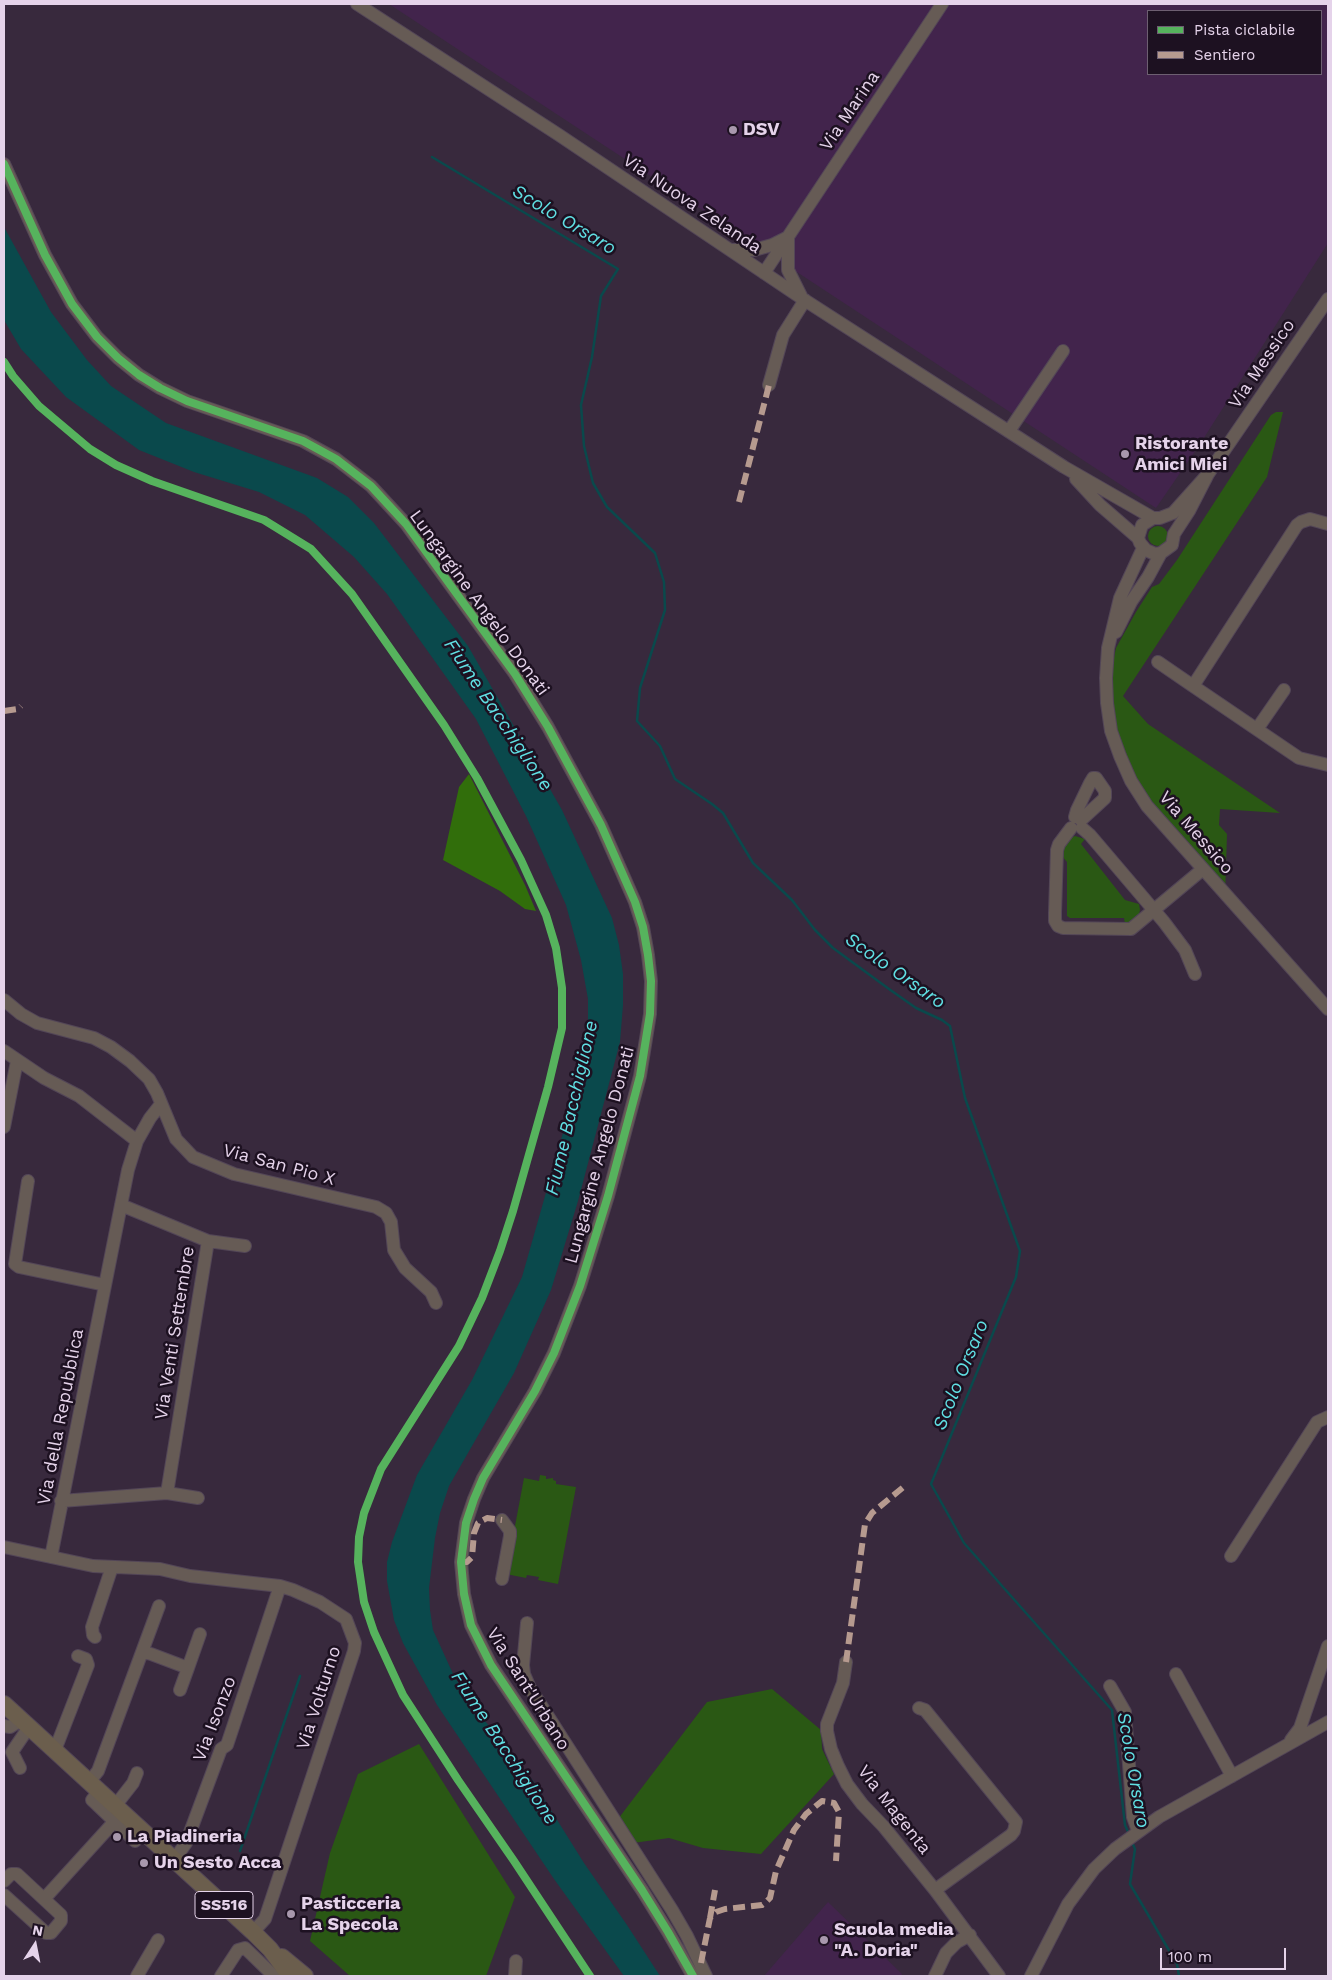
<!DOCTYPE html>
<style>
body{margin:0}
#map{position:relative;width:1332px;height:1980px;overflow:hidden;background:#38293d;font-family:"Work Sans",sans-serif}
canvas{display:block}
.frame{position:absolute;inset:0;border:5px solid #e5d3ea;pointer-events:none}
.legend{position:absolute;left:1147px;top:10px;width:175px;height:65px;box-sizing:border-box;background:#1d1121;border:1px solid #6d5f71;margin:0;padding:6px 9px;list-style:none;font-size:15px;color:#e5d3ea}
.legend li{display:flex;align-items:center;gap:10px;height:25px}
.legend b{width:25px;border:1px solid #6d5f71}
.north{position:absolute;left:10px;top:1920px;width:50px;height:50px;-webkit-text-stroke:4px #1d1121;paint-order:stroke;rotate:11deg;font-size:14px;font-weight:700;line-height:20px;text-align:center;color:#e5d3ea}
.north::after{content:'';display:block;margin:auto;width:18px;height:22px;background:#e5d3ea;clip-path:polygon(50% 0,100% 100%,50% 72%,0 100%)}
.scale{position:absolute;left:1160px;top:1948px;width:126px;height:22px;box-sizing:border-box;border:2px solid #e5d3ea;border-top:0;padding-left:6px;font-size:15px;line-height:18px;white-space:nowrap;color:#e5d3ea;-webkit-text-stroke:4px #1d1121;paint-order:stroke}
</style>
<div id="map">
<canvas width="1332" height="1980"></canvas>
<div class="frame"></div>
<ul class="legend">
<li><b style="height:6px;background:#56b35d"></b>Pista ciclabile</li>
<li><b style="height:6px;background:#b69a8f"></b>Sentiero</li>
</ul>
<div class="north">N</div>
<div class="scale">100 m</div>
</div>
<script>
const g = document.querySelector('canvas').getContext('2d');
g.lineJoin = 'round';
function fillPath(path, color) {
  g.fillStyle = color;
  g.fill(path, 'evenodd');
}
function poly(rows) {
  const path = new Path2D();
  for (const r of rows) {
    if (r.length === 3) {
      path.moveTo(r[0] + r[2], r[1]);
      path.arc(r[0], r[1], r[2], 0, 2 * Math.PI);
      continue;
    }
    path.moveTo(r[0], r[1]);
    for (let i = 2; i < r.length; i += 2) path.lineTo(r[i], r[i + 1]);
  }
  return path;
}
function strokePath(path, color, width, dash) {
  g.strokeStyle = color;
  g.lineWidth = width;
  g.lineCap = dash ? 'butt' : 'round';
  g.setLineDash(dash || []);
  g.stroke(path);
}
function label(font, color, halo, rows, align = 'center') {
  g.font = font + ' "Work Sans",sans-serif';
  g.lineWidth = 5;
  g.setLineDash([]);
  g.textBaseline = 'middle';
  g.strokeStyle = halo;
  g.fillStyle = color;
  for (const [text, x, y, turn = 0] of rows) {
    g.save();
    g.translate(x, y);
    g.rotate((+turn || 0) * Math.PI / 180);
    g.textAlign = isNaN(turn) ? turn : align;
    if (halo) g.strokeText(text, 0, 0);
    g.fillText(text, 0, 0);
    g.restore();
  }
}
fillPath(poly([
 [389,4,1328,4,1328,243,1200,444,1156,508],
 [1148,11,1321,11,1321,74,1148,74],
 [828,1902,902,1974,901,1976,764,1976]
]), '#42244c');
fillPath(poly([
 [1276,412,1283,412,1267,477,1123,696,1148,724,1280,813,1220,809,1219,825,1227,834,1225,898,1146,808,1105,702,1116,648,1136,612,1152,587,1159,584,1177,560,1271,415],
 [1158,536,10],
 [1075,836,1085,839,1081,844,1125,900,1139,904,1140,910,1139,914,1128,923,1125,924,1124,918,1070,918,1067,916,1067,862,1061,855,1068,839],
 [540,1475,546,1476,546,1479,553,1478,553,1480,556,1481,556,1484,576,1487,558,1584,538,1580,539,1577,527,1575,526,1578,506,1574,524,1478,539,1481],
 [772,1689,821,1730,822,1749,834,1774,761,1854,703,1848,669,1838,633,1843,618,1819,707,1702],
 [419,1744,515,1897,486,1976,350,1976,310,1941,330,1853,358,1774]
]), '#2a5814');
fillPath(poly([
 [469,774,525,885,536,911,525,909,500,891,443,860,459,787]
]), '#316e0b');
fillPath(poly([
 [4,227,51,312,87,360,111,386,166,423,317,478,348,497,374,523,468,646,562,810,612,918,619,945,623,974,623,1005,620,1042,611,1076,578,1201,551,1290,514,1373,449,1486,440,1513,435,1538,429,1588,430,1610,433,1630,454,1676,477,1711,538,1787,544,1799,584,1863,627,1925,660,1976,624,1976,554,1879,437,1705,403,1643,394,1620,387,1581,387,1562,392,1542,417,1475,472,1380,522,1277,578,1080,588,1025,588,999,581,960,566,905,526,816,476,719,387,594,354,557,305,515,259,492,194,472,139,450,66,397,21,349,4,320]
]), '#0a494c');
strokePath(poly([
 [432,157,618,269,601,296,592,357,581,405,584,446,593,483,607,507,655,553,664,582,665,610,640,688,637,721,660,746,675,779,712,804,723,813,753,863,792,900,815,930,833,948,889,989,916,1008,942,1020,950,1026,965,1098,1020,1251,1016,1277,931,1484,964,1543,1112,1710,1125,1825,1129,1834],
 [1132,1842,1135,1849,1130,1884,1177,1964,1179,1976],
 [240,1851,300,1676]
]), '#0a494c', 2.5);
const minor = poly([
 [357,4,559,135,803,299,1064,467,1153,518],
 [4,164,45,255,72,304,97,337,118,358,139,375,160,388,187,401,303,441,336,459,371,486,406,524,515,674,548,727,601,825,635,902,643,927,648,955,651,981,650,1014,640,1076,608,1196,580,1286,554,1353,535,1391,483,1478,474,1499,466,1523,461,1562,464,1594,471,1625,491,1665,642,1890,668,1932,693,1976],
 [788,237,788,270,801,296],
 [731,250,754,250,772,245,786,238],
 [764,273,942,4],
 [769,385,783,335,805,300],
 [1009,431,1063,351],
 [1208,474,1189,511,1174,534,1172,545,1161,553,1155,554,1146,550,1140,543,1138,538,1142,525,1153,518,1160,518,1173,513,1208,474,1328,299],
 [1076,479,1100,505,1138,538],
 [1328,524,1310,519,1301,522,1297,525,1193,686,1299,758,1328,765],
 [1143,548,1120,598,1108,648,1106,678,1107,703,1111,731,1120,756,1131,781,1147,806,1328,1009],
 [1116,632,1131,602,1148,577,1161,553],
 [1158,662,1193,686],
 [1257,729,1284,690],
 [1075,817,1077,810,1090,783,1093,778,1096,778,1105,791,1105,798,1081,820],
 [1071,828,1059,844,1057,850,1055,913,1055,921,1058,926,1063,928,1131,929,1203,869],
 [1082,828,1090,835,1164,922,1185,950,1195,974],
 [4,1000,21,1014,37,1023,94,1038,111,1047,130,1061,149,1079,157,1093,176,1139,193,1157,234,1174,376,1207,386,1213,391,1222,394,1250,405,1268,431,1292,436,1303],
 [4,1051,44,1078,79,1096,137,1141],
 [4,1127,17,1061],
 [28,1181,15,1264,19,1267,105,1285],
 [121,1205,208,1241,245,1246],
 [167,1493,198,1498],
 [61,1501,167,1493,208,1241],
 [502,1520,510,1531,510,1536,502,1579],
 [4,1547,93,1566,160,1569,190,1576,280,1586,293,1590,320,1602,346,1619,355,1643,354,1651,265,1919,253,1932],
 [1231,1556,1317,1422,1328,1417],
 [51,1557,128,1170,137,1141,150,1118,161,1104],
 [527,1623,523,1665,524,1674,530,1688,672,1910,687,1936,706,1976],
 [95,1637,93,1635,92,1627,112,1567],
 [142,1652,151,1654,188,1668,200,1634],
 [846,1662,843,1683,827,1724,827,1731,831,1749,838,1766,847,1784,862,1804,884,1827,935,1890,999,1976],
 [1176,1674,1232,1776],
 [1110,1686,1125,1712,1133,1817,1138,1831],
 [180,1690,188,1668],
 [919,1708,925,1710,1016,1822,1014,1831,1011,1835,935,1890],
 [4,1726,10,1727,21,1720],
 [1291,1740,1300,1728,1328,1646],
 [55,1750,88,1665,86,1659,78,1656],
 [20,1768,12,1752,29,1727],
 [89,1782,98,1771,159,1606],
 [99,1791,92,1800,135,1841,144,1832],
 [115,1806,133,1783,137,1773],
 [174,1860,186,1843,221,1749,227,1745,280,1586],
 [4,1881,11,1874,17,1874,61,1915,61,1921,51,1933,46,1933,4,1895],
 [44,1899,114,1822],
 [137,1976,158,1940],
 [221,1976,238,1950,245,1948,274,1976],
 [515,1976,516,1961],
 [935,1976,946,1953,957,1942,970,1935],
 [1031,1976,1068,1904,1094,1869,1115,1849,1159,1817,1328,1722]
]);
const major = poly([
 [4,1704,253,1932,270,1949,290,1976],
 [282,1957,305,1976]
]);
strokePath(minor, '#534657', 14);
strokePath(major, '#534657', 18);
strokePath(minor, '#665b55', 12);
strokePath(major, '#6b5e4d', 16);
strokePath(poly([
 [739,502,769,385],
 [4,711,18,709,21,706],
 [461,1562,467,1562,472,1557,474,1533,478,1523,487,1518,502,1520],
 [846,1662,865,1524,872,1513,906,1485],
 [710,1918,715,1890],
 [701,1963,710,1918,716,1912,725,1909,762,1905,766,1902,770,1898,776,1871,794,1830,806,1814,822,1801,834,1803,839,1812,836,1861]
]), '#b69a8f', 6, [12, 6]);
strokePath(poly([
 [4,164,45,255,72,304,97,337,118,358,139,375,160,388,187,401,303,441,336,459,371,486,406,524,515,674,548,727,601,825,635,902,643,927,648,955,651,981,650,1014,640,1076,608,1196,580,1286,554,1353,535,1391,483,1478,474,1499,466,1523,461,1562,464,1594,471,1625,491,1665,642,1890,668,1932,693,1976],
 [4,362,13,376,39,406,90,449,116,465,152,481,264,520,311,549,352,594,444,725,477,778,521,860,546,915,556,948,562,988,562,1028,548,1087,513,1211,500,1251,482,1298,459,1346,381,1469,364,1513,359,1537,358,1562,364,1602,374,1632,403,1695,458,1780,514,1861,590,1976]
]), '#56b35d', 8);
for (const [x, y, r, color] of [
 [733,130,5,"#a898ad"],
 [1125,454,5,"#a898ad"],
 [117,1837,5,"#a898ad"],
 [144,1863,5,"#a898ad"],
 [291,1914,5,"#a898ad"],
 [824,1940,5,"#a898ad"]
]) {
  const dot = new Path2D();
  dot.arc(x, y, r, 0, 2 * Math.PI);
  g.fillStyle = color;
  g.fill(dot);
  strokePath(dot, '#1d1121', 2);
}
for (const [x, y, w] of [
 [224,1905,58]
]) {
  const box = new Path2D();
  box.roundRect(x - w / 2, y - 13.5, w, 27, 4);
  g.fillStyle = '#1d1121';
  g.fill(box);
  strokePath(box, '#e5d3ea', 1);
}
label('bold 16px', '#e5d3ea', null, [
 ["SS516",224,1905]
]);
label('18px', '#e5d3ea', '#1d1121', [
 ["Via Marina",850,111,-56],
 ["Via Nuova Zelanda",692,204,34],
 ["Via Messico",1262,364,-56],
 ["Lungargine Angelo Donati",479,603,54],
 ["Via Messico",1196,833,49],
 ["Lungargine Angelo Donati",600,1155,-75],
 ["Via San Pio X",279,1165,15],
 ["Via Venti Settembre",175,1333,-81],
 ["Via della Repubblica",61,1417,-79],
 ["Via Sant'Urbano",528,1689,58],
 ["Via Volturno",319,1698,-72],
 ["Via Isonzo",215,1719,-69],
 ["Via Magenta",894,1810,52]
]);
label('bold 18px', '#e5d3ea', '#1d1121', [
 ["DSV",743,130],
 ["Ristorante",1135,444],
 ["Amici Miei",1135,465],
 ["La Piadineria",127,1837],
 ["Un Sesto Acca",154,1863],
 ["Pasticceria",301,1904],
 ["La Specola",301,1925],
 ["Scuola media",834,1930],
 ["\"A. Doria\"",834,1951]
], 'left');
label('italic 19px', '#60dfe3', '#1d1121', [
 ["Scolo Orsaro",564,220,31],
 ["Fiume Bacchiglione",498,715,56],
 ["Scolo Orsaro",895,971,35],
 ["Fiume Bacchiglione",572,1108,-77],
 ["Scolo Orsaro",961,1375,-68],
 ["Fiume Bacchiglione",504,1748,57],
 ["Scolo Orsaro",1133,1770,80]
]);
</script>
